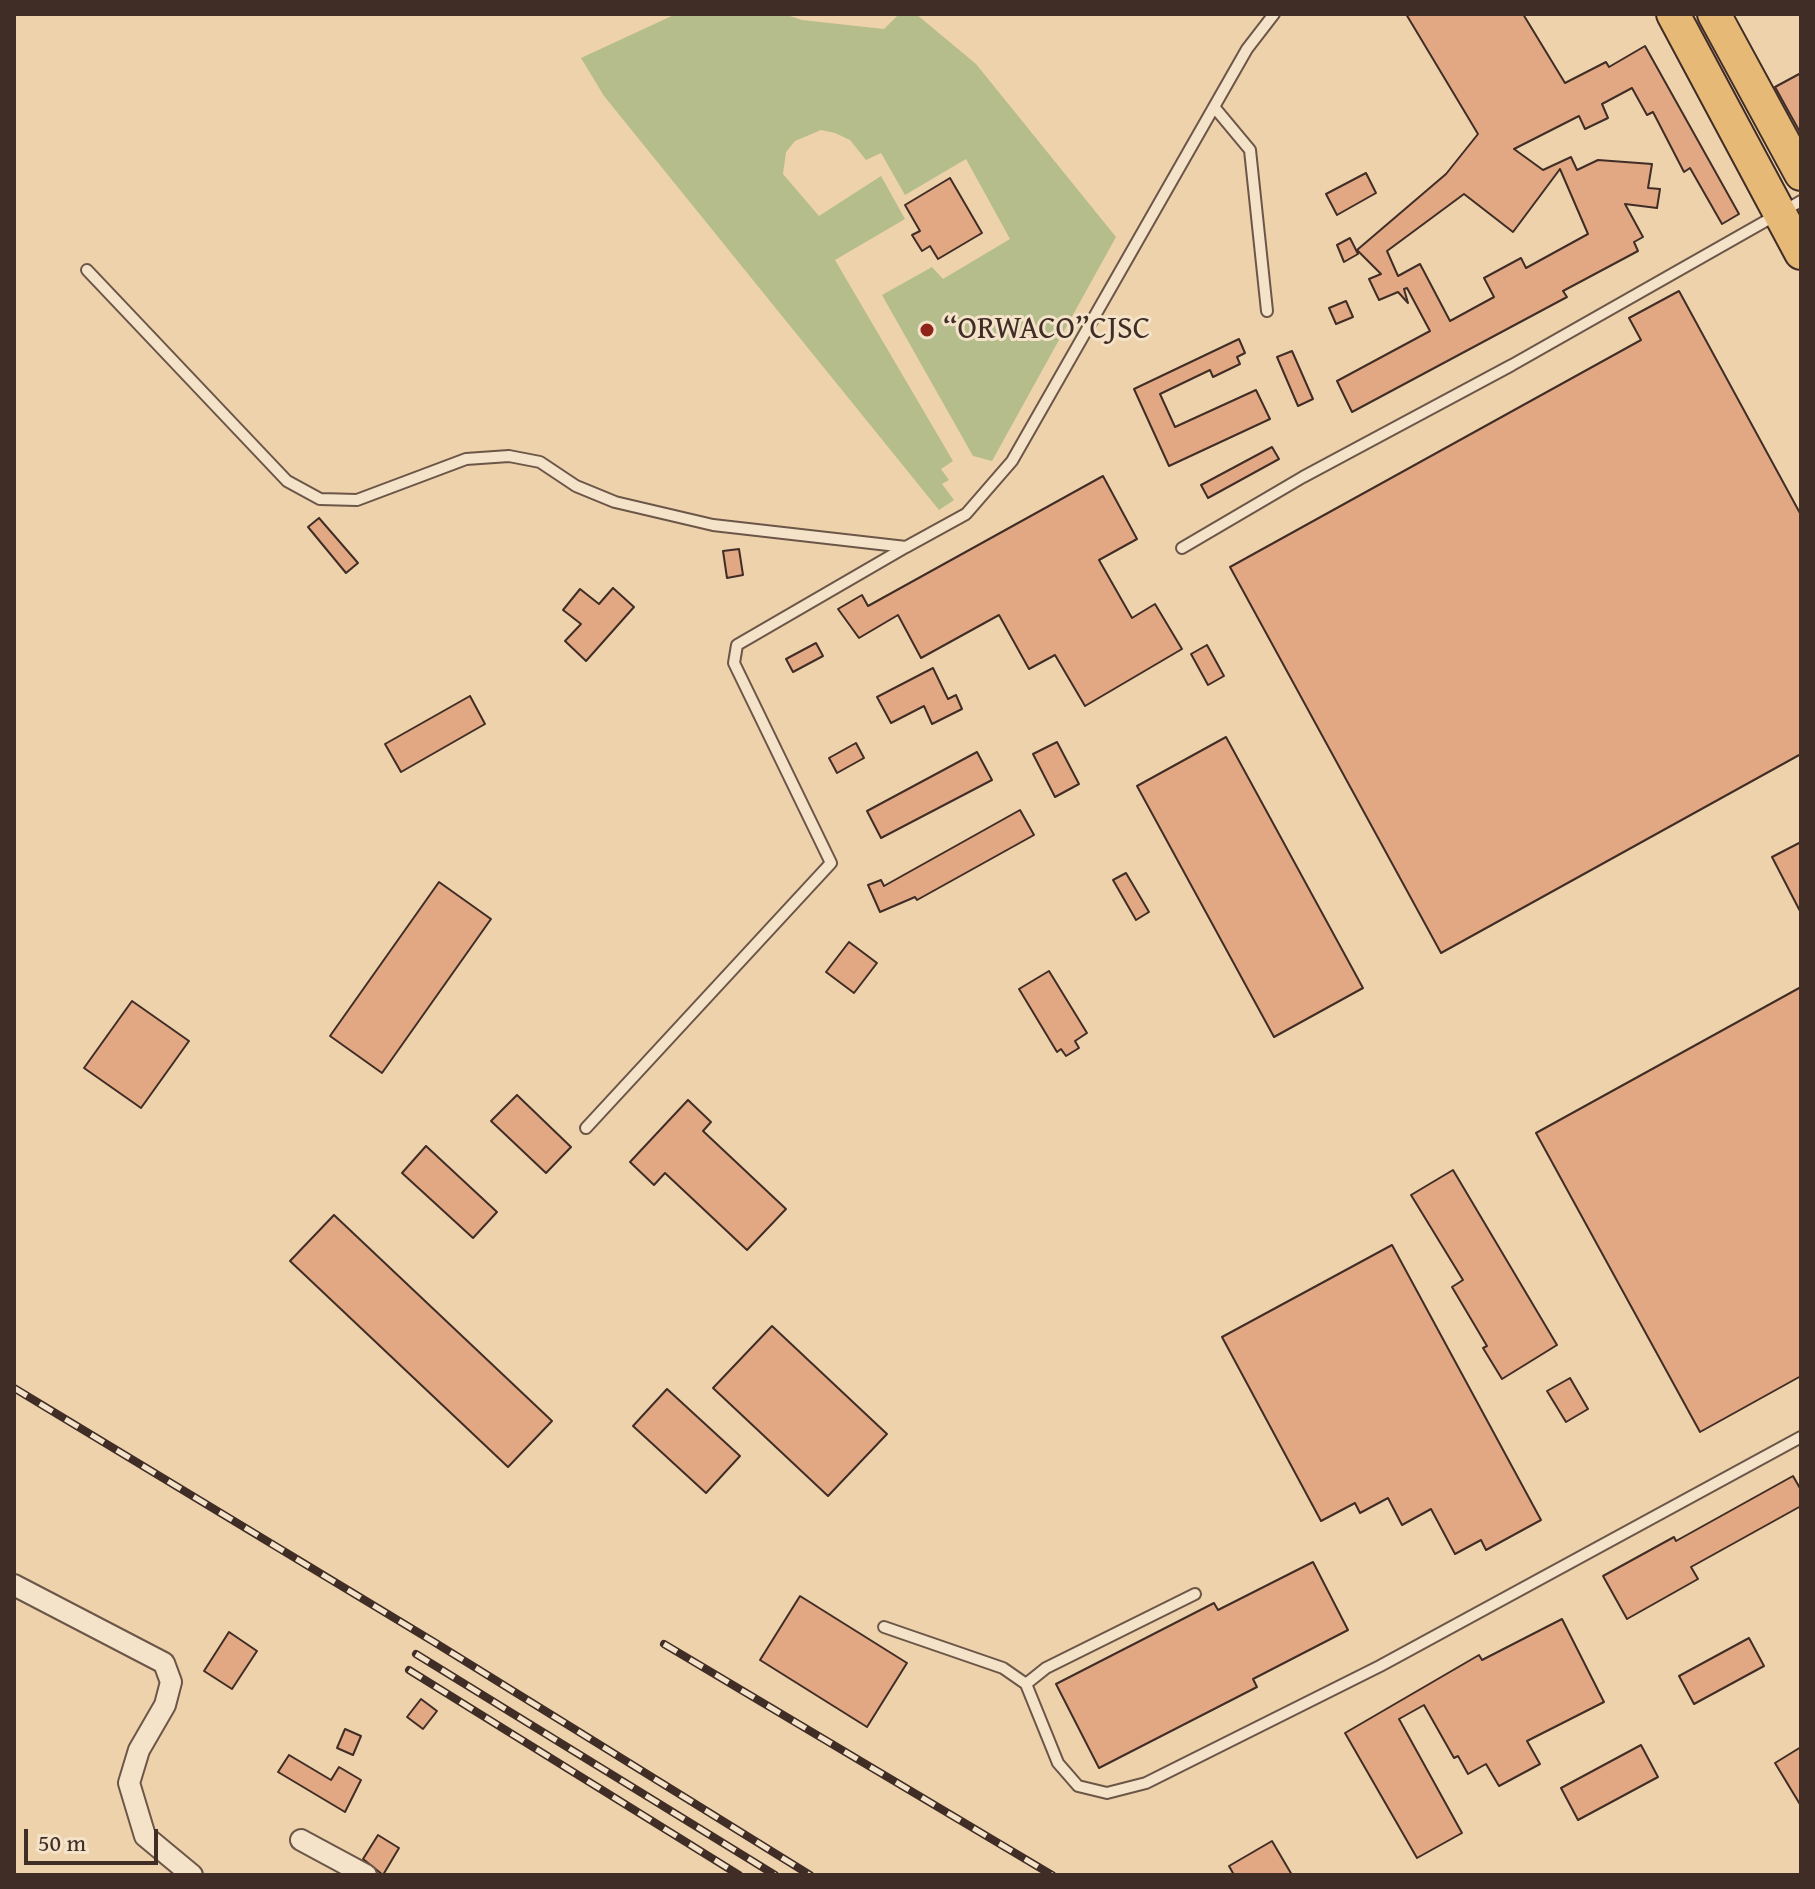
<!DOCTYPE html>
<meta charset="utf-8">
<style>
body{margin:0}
#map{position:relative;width:1815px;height:1889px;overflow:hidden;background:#eed2ac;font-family:"Gentium Book Plus",serif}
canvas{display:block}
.frame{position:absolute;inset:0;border:16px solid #3f2d26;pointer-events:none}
.scale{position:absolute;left:24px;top:1829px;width:134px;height:36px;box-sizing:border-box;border:4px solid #3f2d26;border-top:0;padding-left:10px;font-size:24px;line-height:28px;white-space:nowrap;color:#3f2d26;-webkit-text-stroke:6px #f4e2c9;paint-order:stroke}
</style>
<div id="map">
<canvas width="1815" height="1889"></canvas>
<div class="frame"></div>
<div class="scale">50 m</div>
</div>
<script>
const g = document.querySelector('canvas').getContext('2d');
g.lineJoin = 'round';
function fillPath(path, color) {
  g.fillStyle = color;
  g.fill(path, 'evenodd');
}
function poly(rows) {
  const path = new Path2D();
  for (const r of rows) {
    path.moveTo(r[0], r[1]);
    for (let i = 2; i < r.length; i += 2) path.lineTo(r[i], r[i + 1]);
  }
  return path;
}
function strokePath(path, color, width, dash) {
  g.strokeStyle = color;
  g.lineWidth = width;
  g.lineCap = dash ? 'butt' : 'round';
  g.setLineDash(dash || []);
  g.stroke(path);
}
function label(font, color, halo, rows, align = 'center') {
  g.font = font + ' "Gentium Book Plus",serif';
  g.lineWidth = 6;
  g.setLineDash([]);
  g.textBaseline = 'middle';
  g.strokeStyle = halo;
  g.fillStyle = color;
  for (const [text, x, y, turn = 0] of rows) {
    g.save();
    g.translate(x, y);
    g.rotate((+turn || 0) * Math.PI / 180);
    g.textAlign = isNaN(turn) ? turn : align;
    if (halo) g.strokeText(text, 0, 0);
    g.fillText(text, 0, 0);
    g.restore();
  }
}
fillPath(poly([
 [676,14,784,14,802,20,884,29,899,14,916,14,976,64,1116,237,992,461,973,456,882,295,932,267,943,279,1010,239,966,159,905,195,881,153,866,160,850,140,835,133,821,130,795,141,786,152,783,174,819,216,881,176,905,219,835,260,953,461,941,469,949,480,942,484,954,500,939,510,604,96,581,58]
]), '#b5bd8c');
const building = poly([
 [1406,14,1523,14,1565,83,1606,62,1609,67,1645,46,1739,214,1722,224,1690,168,1684,172,1653,112,1647,115,1632,88,1602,104,1608,118,1585,129,1579,116,1514,149,1543,170,1571,157,1577,170,1598,160,1652,164,1648,188,1660,189,1657,208,1625,204,1643,237,1634,242,1638,251,1563,291,1567,297,1352,412,1337,381,1430,331,1407,288,1404,289,1408,303,1398,292,1379,300,1369,279,1381,274,1357,250,1446,174,1478,134,1406,14],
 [1560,169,1588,234,1526,268,1521,258,1484,278,1494,297,1450,321,1420,264,1398,276,1387,251,1464,194,1513,232,1560,169],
 [1801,73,1801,134,1775,87,1801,73],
 [1366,173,1376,193,1337,215,1326,194,1366,173],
 [950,178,982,233,938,259,930,246,922,251,912,235,920,231,905,205,950,178],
 [1350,238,1358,254,1344,262,1337,245,1350,238],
 [1679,291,1801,515,1801,754,1441,953,1230,567,1641,340,1629,318,1679,291],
 [1346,301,1353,317,1336,324,1329,308,1346,301],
 [1239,339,1245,353,1237,357,1240,364,1213,377,1210,370,1160,394,1175,427,1256,390,1270,419,1169,466,1134,389,1239,339],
 [1292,351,1313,399,1298,406,1277,357,1292,351],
 [1272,447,1279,459,1208,498,1201,485,1272,447],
 [1103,476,1137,539,1099,560,1132,618,1155,604,1182,649,1085,706,1055,655,1029,669,999,615,921,658,898,615,859,638,838,609,862,595,868,606,1103,476],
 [319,518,358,563,346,573,308,527,319,518],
 [739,549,743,575,727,578,723,551,739,549],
 [613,588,634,607,586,661,565,641,581,624,563,610,580,589,599,604,613,588],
 [816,643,823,656,793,672,786,659,816,643],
 [1207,645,1224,676,1208,685,1191,654,1207,645],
 [933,668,948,699,956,695,962,709,932,724,924,706,891,723,877,697,933,668],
 [470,696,485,724,401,772,385,744,470,696],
 [1226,737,1363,988,1274,1037,1137,786,1226,737],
 [1057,742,1079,784,1055,797,1033,754,1057,742],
 [856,743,864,758,837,773,829,758,856,743],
 [977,752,992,780,881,838,867,811,977,752],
 [1020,810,1034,835,917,900,915,897,880,912,868,885,881,880,884,886,1020,810],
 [1801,842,1801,913,1772,857,1801,842],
 [1126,873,1149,912,1136,920,1113,880,1126,873],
 [439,882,491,919,382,1073,330,1036,439,882],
 [849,942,877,963,854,993,826,972,849,942],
 [1049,971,1087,1033,1075,1041,1079,1048,1066,1056,1061,1049,1057,1052,1019,989,1049,971],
 [1801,987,1801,1376,1700,1432,1536,1133,1801,987],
 [132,1001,189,1041,141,1108,84,1068,132,1001],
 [517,1095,571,1147,546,1173,491,1121,517,1095],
 [688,1100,711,1122,703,1131,786,1209,747,1250,665,1173,654,1185,630,1162,688,1100],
 [426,1146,497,1212,473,1238,402,1173,426,1146],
 [1453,1170,1557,1345,1502,1379,1483,1348,1487,1346,1452,1287,1463,1280,1411,1195,1453,1170],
 [334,1215,552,1421,508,1467,290,1261,334,1215],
 [1392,1245,1541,1520,1486,1550,1481,1540,1455,1554,1431,1509,1402,1525,1388,1498,1360,1513,1355,1503,1321,1521,1222,1337,1392,1245],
 [772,1326,887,1434,828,1496,713,1388,772,1326],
 [1570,1378,1588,1409,1566,1422,1547,1391,1570,1378],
 [667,1389,740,1456,706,1493,633,1426,667,1389],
 [1793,1476,1801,1490,1801,1506,1691,1567,1698,1579,1627,1619,1603,1576,1674,1537,1676,1541,1793,1476],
 [1313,1562,1348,1630,1253,1679,1257,1687,1099,1768,1056,1684,1214,1603,1218,1610,1313,1562],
 [800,1596,907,1663,867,1727,760,1660,800,1596],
 [1562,1619,1604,1702,1527,1741,1540,1764,1499,1786,1486,1764,1468,1774,1458,1756,1454,1758,1424,1705,1399,1719,1462,1833,1417,1858,1345,1733,1479,1655,1482,1660,1562,1619],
 [229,1632,257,1651,232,1689,204,1671,229,1632],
 [1749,1638,1764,1666,1694,1704,1679,1676,1749,1638],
 [421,1699,437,1711,423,1729,407,1717,421,1699],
 [345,1729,361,1736,353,1755,337,1748,345,1729],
 [1641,1745,1658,1777,1578,1820,1561,1788,1641,1745],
 [1801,1747,1801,1806,1775,1763,1801,1747],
 [289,1755,331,1780,339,1767,361,1780,345,1812,278,1772,289,1755],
 [378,1835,399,1848,383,1875,363,1859,378,1835],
 [1272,1841,1292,1875,1234,1875,1229,1866,1272,1841]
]);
fillPath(building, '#e2a883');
strokePath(building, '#3f2d26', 2);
const service = poly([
 [1215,108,1250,150,1267,311],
 [87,270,287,481,320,499,357,500,466,459,509,456,540,462,576,486,615,502,713,525,906,547,966,514,1012,461,1247,49,1274,14],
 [1182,548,1303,477,1512,365,1801,201],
 [586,1128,831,863,734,663,737,645,906,547],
 [884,1627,1003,1668,1026,1684,1058,1763,1078,1786,1107,1793,1146,1783,1380,1666,1801,1437],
 [1026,1684,1046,1668,1195,1594]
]);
const minor = poly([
 [14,1585,164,1663,171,1682,165,1705,139,1750,129,1783,145,1836,192,1875],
 [301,1840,366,1875]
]);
const primary = poly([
 [1673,14,1801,253],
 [1714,14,1801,174]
]);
strokePath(service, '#6b5648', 14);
strokePath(minor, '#6b5648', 24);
strokePath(primary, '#3f2d26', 36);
strokePath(service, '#f4e2c9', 10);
strokePath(minor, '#f4e2c9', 20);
strokePath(primary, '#e7b976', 32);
const rail = poly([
 [14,1388,434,1642,810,1875],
 [664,1644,1052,1875],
 [416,1654,775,1875],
 [409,1670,739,1875]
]);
strokePath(rail, '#3f2d26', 8);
strokePath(rail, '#f4e2c9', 5, [15]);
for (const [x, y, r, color] of [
 [927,330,8,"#8f2418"]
]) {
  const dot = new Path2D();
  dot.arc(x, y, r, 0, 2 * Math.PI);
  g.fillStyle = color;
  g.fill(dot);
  strokePath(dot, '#f4e2c9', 3);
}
label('32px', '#3f2d26', '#f4e2c9', [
 ["“ORWACO”CJSC",943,330]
], 'left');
</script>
